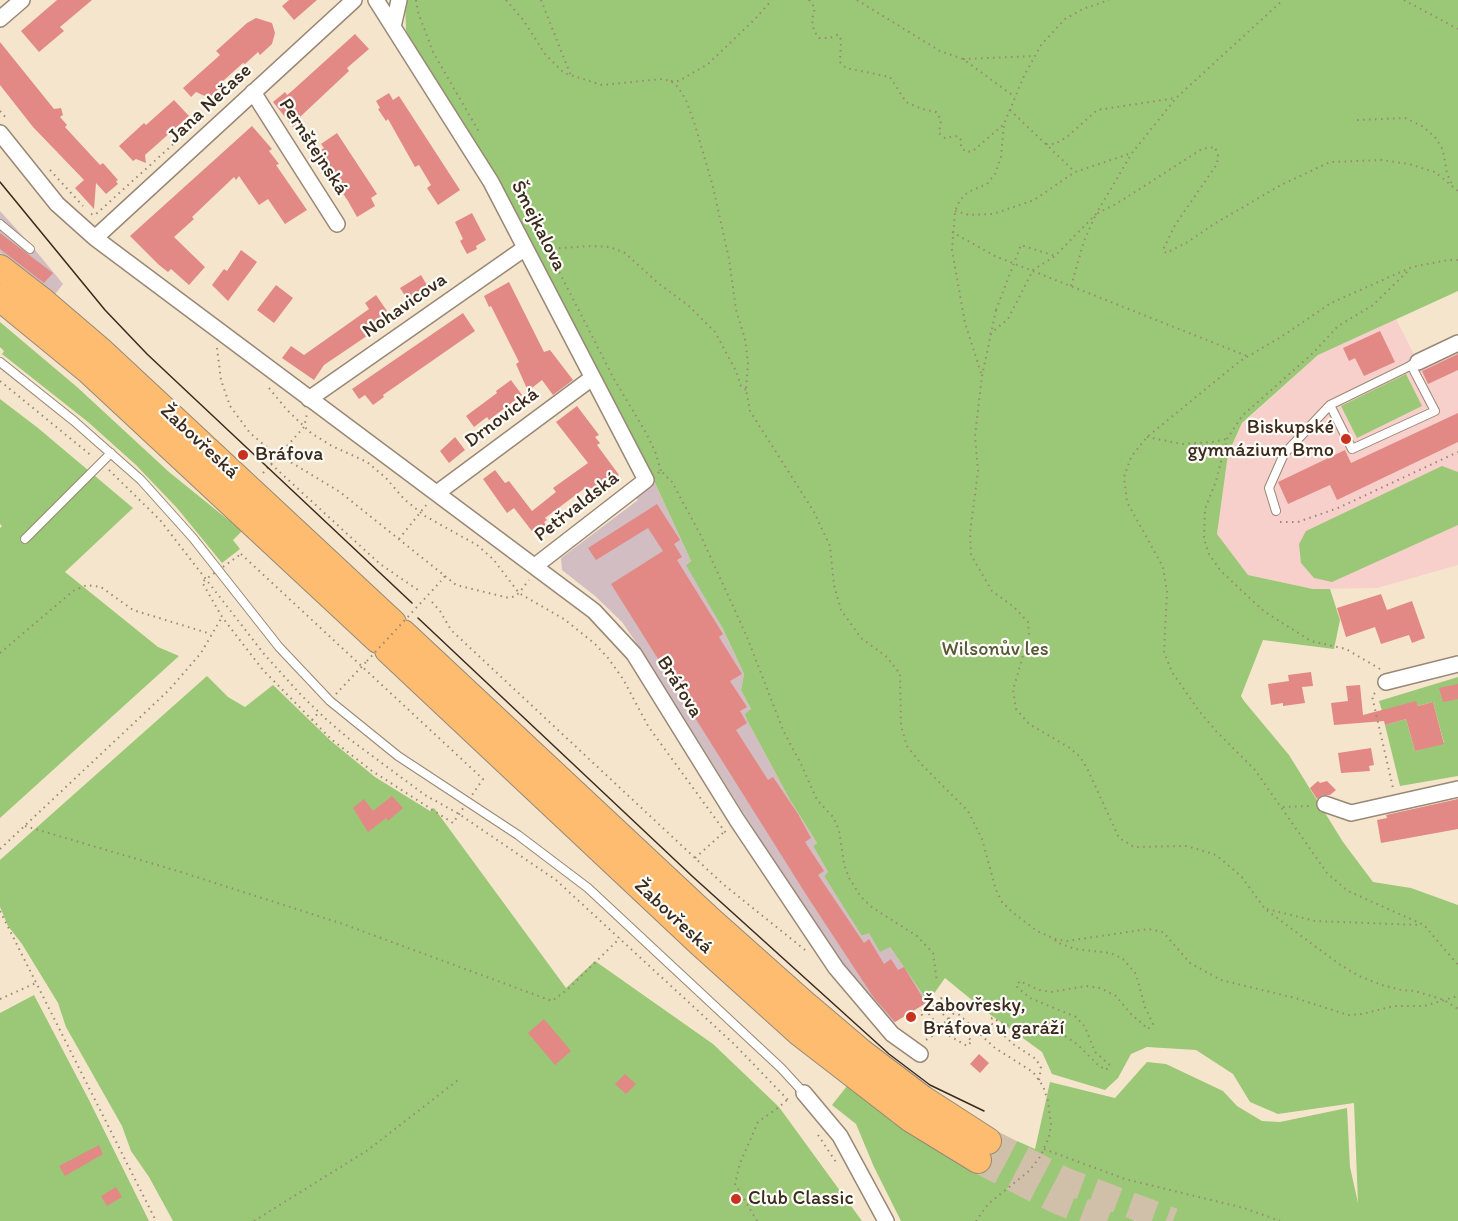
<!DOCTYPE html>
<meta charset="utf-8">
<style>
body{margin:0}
canvas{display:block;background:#f5e5cc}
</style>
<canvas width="1458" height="1221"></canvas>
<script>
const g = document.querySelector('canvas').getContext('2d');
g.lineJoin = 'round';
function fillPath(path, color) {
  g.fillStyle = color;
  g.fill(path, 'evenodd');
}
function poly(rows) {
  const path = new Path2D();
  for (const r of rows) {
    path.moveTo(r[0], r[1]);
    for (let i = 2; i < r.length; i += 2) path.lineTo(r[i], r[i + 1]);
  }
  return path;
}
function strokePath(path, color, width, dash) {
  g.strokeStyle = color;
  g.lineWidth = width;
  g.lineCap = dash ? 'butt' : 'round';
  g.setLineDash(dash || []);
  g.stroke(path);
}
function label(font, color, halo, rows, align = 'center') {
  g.font = font + ' Itim,sans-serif';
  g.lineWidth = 4.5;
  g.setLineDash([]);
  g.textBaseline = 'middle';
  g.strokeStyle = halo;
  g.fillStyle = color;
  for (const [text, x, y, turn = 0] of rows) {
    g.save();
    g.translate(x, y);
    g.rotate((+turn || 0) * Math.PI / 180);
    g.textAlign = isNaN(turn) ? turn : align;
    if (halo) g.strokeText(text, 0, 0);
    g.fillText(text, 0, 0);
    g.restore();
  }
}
fillPath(poly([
 [1396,319,1421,368,1458,351,1458,565,1377,588,1313,589,1248,575,1217,534,1228,454,1242,424,1318,355]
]), '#f7d0cb');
fillPath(poly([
 [0,211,31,245,63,284,53,297,0,253],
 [655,483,691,561,687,564,723,629,744,674,741,690,751,709,748,722,790,800,817,843,813,846,828,872,824,876,863,936,869,932,890,947,928,1002,880,1031,644,654,622,622,595,596,562,570,561,558,638,500,636,497]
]), '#d2bec2');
fillPath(poly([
 [405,0,1458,0,1458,291,1318,355,1242,423,1228,454,1217,534,1248,575,1313,589,1330,589,1340,620,1334,649,1263,640,1241,696,1244,701,1289,755,1343,842,1373,882,1411,888,1458,905,1458,1221,1147,1221,1136,1217,1134,1221,901,1221,874,1167,856,1124,832,1105,847,1086,954,1160,991,1181,1017,1141,1035,1149,1050,1082,1115,1098,1147,1062,1166,1064,1223,1091,1237,1106,1262,1121,1280,1122,1347,1108,1350,1167,1358,1203,1354,1103,1278,1114,1250,1102,1233,1074,1196,1050,1147,1047,1131,1054,1118,1078,1105,1090,1052,1074,1042,1052,984,1010,945,978,928,1002,890,947,880,952,869,933,862,936,824,876,828,872,813,846,817,843,790,800,748,722,745,714,751,709,741,690,744,674,723,629,686,565,691,561,655,483,497,179,416,51,406,30],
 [0,322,77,387,169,472,242,531,233,540,240,549,222,563,177,508,136,465,88,422,2,354,4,351,0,347],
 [1406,374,1422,406,1357,438,1341,406],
 [0,399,38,428,133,508,65,572,158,647,179,656,0,818,0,528,2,526,0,524],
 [1442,466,1458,472,1458,525,1332,582,1314,578,1301,563,1299,544,1306,531],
 [207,676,228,697,245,707,273,685,331,741,375,777,430,811,434,808,566,988,595,961,713,1044,779,1107,862,1221,173,1221,149,1177,131,1151,122,1126,66,1027,58,1003,22,944,8,926,0,907,0,860],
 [1458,677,1458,776,1400,786,1385,725,1406,719,1415,751,1444,743,1433,702,1418,706,1416,702,1382,711,1379,701],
 [34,995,89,1100,149,1221,0,1221,0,1013]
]), '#9bc876');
fillPath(poly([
 [57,0,92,0,60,27,64,31,39,52,21,31],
 [289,0,317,0,294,20,282,6],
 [256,18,272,23,275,33,272,44,260,55,258,52,245,64,243,63,223,81,224,84,209,98,196,92,191,97,183,88,220,55,216,51,247,23],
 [355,34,369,49,347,68,349,71,300,117,302,119,293,127,273,102,285,92,287,95,293,90],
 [0,42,54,109,61,108,63,115,60,117,67,125,65,127,100,165,103,163,118,180,116,181,118,184,106,194,96,183,94,209,75,188,84,180,33,127,0,85],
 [389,93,393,100,399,96,460,190,438,205,427,188,431,185,419,165,415,167,388,119,386,121,378,109,380,108,376,101],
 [174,100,189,116,145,155,146,163,136,159,133,161,119,146,144,123,146,125],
 [252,126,272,149,269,151,279,164,276,165,307,210,285,224,268,199,259,205,239,176,236,180,234,177,192,217,194,219,174,237,205,267,189,285,171,269,168,272,159,265,130,236],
 [337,133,377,194,371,198,375,206,357,217,348,201,316,153,324,148,321,144],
 [472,213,486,240,476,246,477,249,467,254,460,241,463,239,455,222],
 [0,233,53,273,44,283,0,249],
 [241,250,257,262,228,301,212,285,224,269,227,271],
 [421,275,431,292,426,295,425,299,411,305,400,288],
 [509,282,544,352,550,350,573,380,553,395,542,380,528,391,516,364,519,362,491,306,489,307,484,296],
 [276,285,293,298,274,323,257,310],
 [376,295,387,311,384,313,389,321,324,365,314,380,282,358,291,346,304,355,369,309,365,303],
 [463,313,475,331,383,395,384,397,373,405,365,395,359,399,352,389],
 [1380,331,1395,362,1364,376,1355,358,1349,361,1343,348],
 [1458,354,1458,370,1428,384,1422,371],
 [511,380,522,395,489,420,487,417,474,427,466,416,497,393,496,391],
 [577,406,599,435,595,437,600,443,597,445,619,475,597,490,588,487,585,488,545,518,547,520,544,522,547,526,535,535,514,508,507,513,483,479,495,470,505,483,509,481,532,511,556,492,553,488,588,463,556,422],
 [1458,413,1458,442,1337,500,1330,485,1288,504,1278,482,1345,450,1351,463],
 [455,437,465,450,449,463,440,451],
 [657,504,680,540,674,544,682,557,677,560,723,634,719,637,742,674,730,681,747,707,740,711,747,723,736,730,768,780,773,777,798,814,811,838,805,842,824,871,818,875,864,943,869,939,884,964,891,959,898,970,904,967,926,1003,895,1022,874,998,807,896,611,584,663,551,648,528,596,560,588,548],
 [1381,594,1387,610,1412,601,1425,638,1412,643,1409,635,1381,644,1375,627,1346,637,1337,608],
 [1311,672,1313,686,1302,687,1305,703,1283,706,1283,703,1271,705,1268,684,1289,681,1288,675],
 [1458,684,1458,699,1443,702,1439,688],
 [1360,685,1363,715,1416,701,1418,706,1433,702,1444,744,1415,751,1406,719,1385,725,1384,721,1334,725,1331,703,1348,701,1346,686],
 [1371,748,1374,765,1369,766,1370,771,1341,773,1338,753],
 [1318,781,1320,783,1327,781,1336,790,1330,795,1323,795,1317,799,1310,788],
 [392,796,403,808,388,821,386,818,368,832,353,808,364,799,373,811],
 [1458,799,1458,829,1381,843,1377,820,1387,818,1386,815],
 [544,1019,571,1051,555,1065,528,1033],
 [979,1054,989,1063,980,1073,970,1064],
 [625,1074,636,1084,626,1094,615,1084],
 [99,1145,103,1154,65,1176,59,1166],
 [116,1187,122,1197,107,1206,101,1196]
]), '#e28985');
strokePath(poly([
 [988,1141,1066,1181,1173,1221],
 [978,1160,1057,1201,1108,1221]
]), '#d0c0a9', 26, [26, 13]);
const service = poly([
 [0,224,30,249],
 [0,362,74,421,141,480,193,538,279,647,330,701,398,756,518,835,588,888,781,1068,804,1093],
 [1330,405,1352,449,1435,411,1411,365],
 [1276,511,1269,488,1284,454,1330,405,1418,362],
 [25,539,111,453]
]);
const minor = poly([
 [376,0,491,182,646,480,535,566],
 [0,19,22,0],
 [393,27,399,0],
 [253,92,337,224],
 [0,133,57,204,95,238,594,611,634,654,737,820,836,968,892,1034,920,1054],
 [95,238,354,0],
 [1418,362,1458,343],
 [309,399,525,248],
 [437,493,592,378],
 [1386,682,1458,664],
 [1325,804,1351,813,1458,789],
 [804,1093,840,1136,886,1221]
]);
const trunk = poly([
 [0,268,40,299,102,352,393,623],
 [0,298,89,371,378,640],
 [403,633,709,919,801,1001,861,1052,923,1099,988,1141],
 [388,650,700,943,801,1034,911,1119,978,1160]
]);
strokePath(service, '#988875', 10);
strokePath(minor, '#988875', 18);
strokePath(trunk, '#988875', 28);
strokePath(poly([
 [416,0,418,12,433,52,479,132],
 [506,0,524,21,545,54,564,73,602,85,662,79,671,81,678,87,686,100,695,125,713,187,729,259,736,310,745,339,748,363,746,390,750,411,814,512,830,546,834,585,841,610,861,638,887,657,900,674,901,726,907,746,922,765,968,811,982,839,996,890,1002,902,1012,912,1037,931,1055,939,1067,941,1148,929,1163,932,1190,963,1221,980,1295,998,1348,1015,1362,1014,1394,1006,1424,1006,1458,996],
 [541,0,571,76],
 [809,0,815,8,812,19,814,31,819,38,830,38,837,35,840,36,841,41,840,62,846,68,890,77,906,102,922,109,936,112,941,120,939,133,945,138,958,136,961,140,961,147,966,152,973,151,1004,124],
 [857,0,940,51,963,59,1015,97],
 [1404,0,1458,29],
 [963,59,1035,56],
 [671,81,679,81,708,64,755,19,772,0],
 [1010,110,1075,172],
 [0,111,8,120],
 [1357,120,1405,118,1422,126,1435,137,1443,150,1447,174,1452,184],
 [1046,144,1055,144,1068,136,1097,110,1176,98],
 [50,170,83,206],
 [515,194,530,215,614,379,645,431,655,451,661,471],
 [955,211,969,215,993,214,1034,200,1075,172,1132,153],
 [91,214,95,215,201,119],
 [952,232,995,256,1247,356],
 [547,249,591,246,610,247,625,253,658,283,689,306,715,332,736,371,741,386,746,390],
 [1458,260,1448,260,1412,267,1331,303,1281,337,1240,361,1147,437,1131,457,1124,477,1127,502,1163,567,1167,592,1164,652,1172,672,1199,711,1216,731,1255,770,1327,873,1348,891,1424,925,1458,965],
 [1071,286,1084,241,1096,214,1116,204,1202,149,1215,147,1218,156,1217,164,1175,225,1163,250,1166,253,1186,243,1214,224,1281,185,1330,162,1382,160,1409,164,1435,172,1458,191],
 [996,310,982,376,975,436,978,471,970,533,971,555,992,591,1014,607,1028,622,1029,635,1013,690,1016,709,1029,724,1070,748,1080,757,1087,768,1119,838,1134,847,1187,846,1216,855,1241,876,1265,909,1339,964,1359,976,1382,985,1401,990,1415,991,1444,1000,1458,1009],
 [990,334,1008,319,1033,270,1055,256,1096,214,1132,153,1176,98,1283,0],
 [217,348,221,380,230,406,250,433,269,449,340,492,445,576,441,581],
 [981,373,965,323,952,250,955,211,960,200,968,192,987,184,995,174,1001,157,1004,124,1024,76,1041,45,1065,19,1083,9,1109,0],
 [0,381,93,457],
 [269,388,287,410,311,433,332,446,367,462,386,478,404,499,425,516,477,545,493,559,519,593,564,619,595,644,608,658,623,679,648,726,728,836],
 [1147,437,1182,444,1212,442,1227,439],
 [271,464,380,564,421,592],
 [109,470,160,520,264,654,302,696,327,720,348,738,425,795,459,814,556,880,734,1044,791,1103],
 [263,473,304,427,307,414],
 [658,473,661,471,672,482,700,534,747,637,783,730,801,764,817,800,833,817,839,830,844,864,849,878,861,897,873,908,917,936,933,953,937,982],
 [1280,522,1298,522,1338,508,1458,452],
 [399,539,427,504],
 [241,554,483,779,453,823,372,771,331,739,263,670,222,617,202,582,241,554],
 [445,576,456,585,509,598,515,596,519,593,529,580],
 [432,602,440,611,451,630,695,858,723,884,805,950],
 [0,653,73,591,87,585,101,587,133,610,211,634],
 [1380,669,1346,649,1311,641,1265,612,1243,592,1220,570,1209,554,1204,539,1205,509,1216,481,1227,439,1242,416,1313,353,1338,326,1373,305,1410,269],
 [1375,693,1372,696,1393,788],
 [336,694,367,661],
 [312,720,320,711],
 [1283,807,1310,806],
 [25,826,181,872,343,924,552,1001,567,990,620,938],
 [0,849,169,690,201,653,222,617],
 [695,858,724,832],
 [1267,909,1315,921,1421,925],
 [0,911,156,1221],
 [0,999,36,983],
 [932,1036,955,1012],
 [926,1040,932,1036,920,1011,926,1008,930,1016,948,1035,967,1046,972,1041,934,1006,941,998,995,1048,1033,1072,1043,1086,1048,1101,1051,1125,1049,1137,1040,1157,1029,1171,988,1204,976,1221],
 [1039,1080,1041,1068,1036,1059,1013,1044,991,1023,992,1018,1024,1033,1065,1036,1077,1044,1097,1064,1106,1070,1110,1065,1095,1052,1085,1027,1076,1017,1030,998,1016,986,1020,981,1039,990,1051,992,1086,986,1100,988,1116,996,1130,1013,1148,1029,1153,1024,1145,1007,1136,974,1123,959,1111,953,1075,949,1056,942,1055,939],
 [818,1135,838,1165],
 [1044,1149,1125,1179,1244,1208,1280,1221],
 [254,1221,368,1150,458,1080],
 [757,1221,735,1184,740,1163,758,1122,779,1107,788,1099]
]), '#988875', 2, [1.5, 4.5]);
strokePath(service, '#fff', 8);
strokePath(minor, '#fff', 15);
strokePath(trunk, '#fdbc70', 26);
strokePath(poly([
 [0,182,105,310,147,354,412,603],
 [418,618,692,876,889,1054,930,1085,984,1111]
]), '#3b2a1e', 1.5);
strokePath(poly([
 [996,310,1021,245,1055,256],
 [367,661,441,581]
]), '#988875', 2, [1.5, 4.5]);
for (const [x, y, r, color] of [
 [1346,439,6,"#c8321e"],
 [243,455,6,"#c8321e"],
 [911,1017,6,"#c8321e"],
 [736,1199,6,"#c8321e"]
]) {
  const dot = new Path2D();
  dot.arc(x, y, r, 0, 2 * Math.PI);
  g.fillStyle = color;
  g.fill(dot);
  strokePath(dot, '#fdfcf7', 2);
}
label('20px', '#3b2a1e', '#fdfcf7', [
 ["Jana Nečase",210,104,-43],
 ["Pernštejnská",313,147,57],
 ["Šmejkalova",538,226,63],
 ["Nohavicova",405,306,-35],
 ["Drnovická",502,418,-37],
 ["Žabovřeská",199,442,43],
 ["Petřvaldská",577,507,-38],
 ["Bráfova",679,687,58],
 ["Žabovřeská",673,917,43]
]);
label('20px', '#3b2a1e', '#fdfcf7', [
 ["Biskupské",1334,428,"right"],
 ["gymnázium Brno",1334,451,"right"],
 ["Bráfova",255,455],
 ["Žabovřesky,",923,1006],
 ["Bráfova u garáží",923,1029],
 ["Club Classic",748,1199]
], 'left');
label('20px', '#585938', '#fdfcf7', [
 ["Wilsonův les",995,650]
]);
</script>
